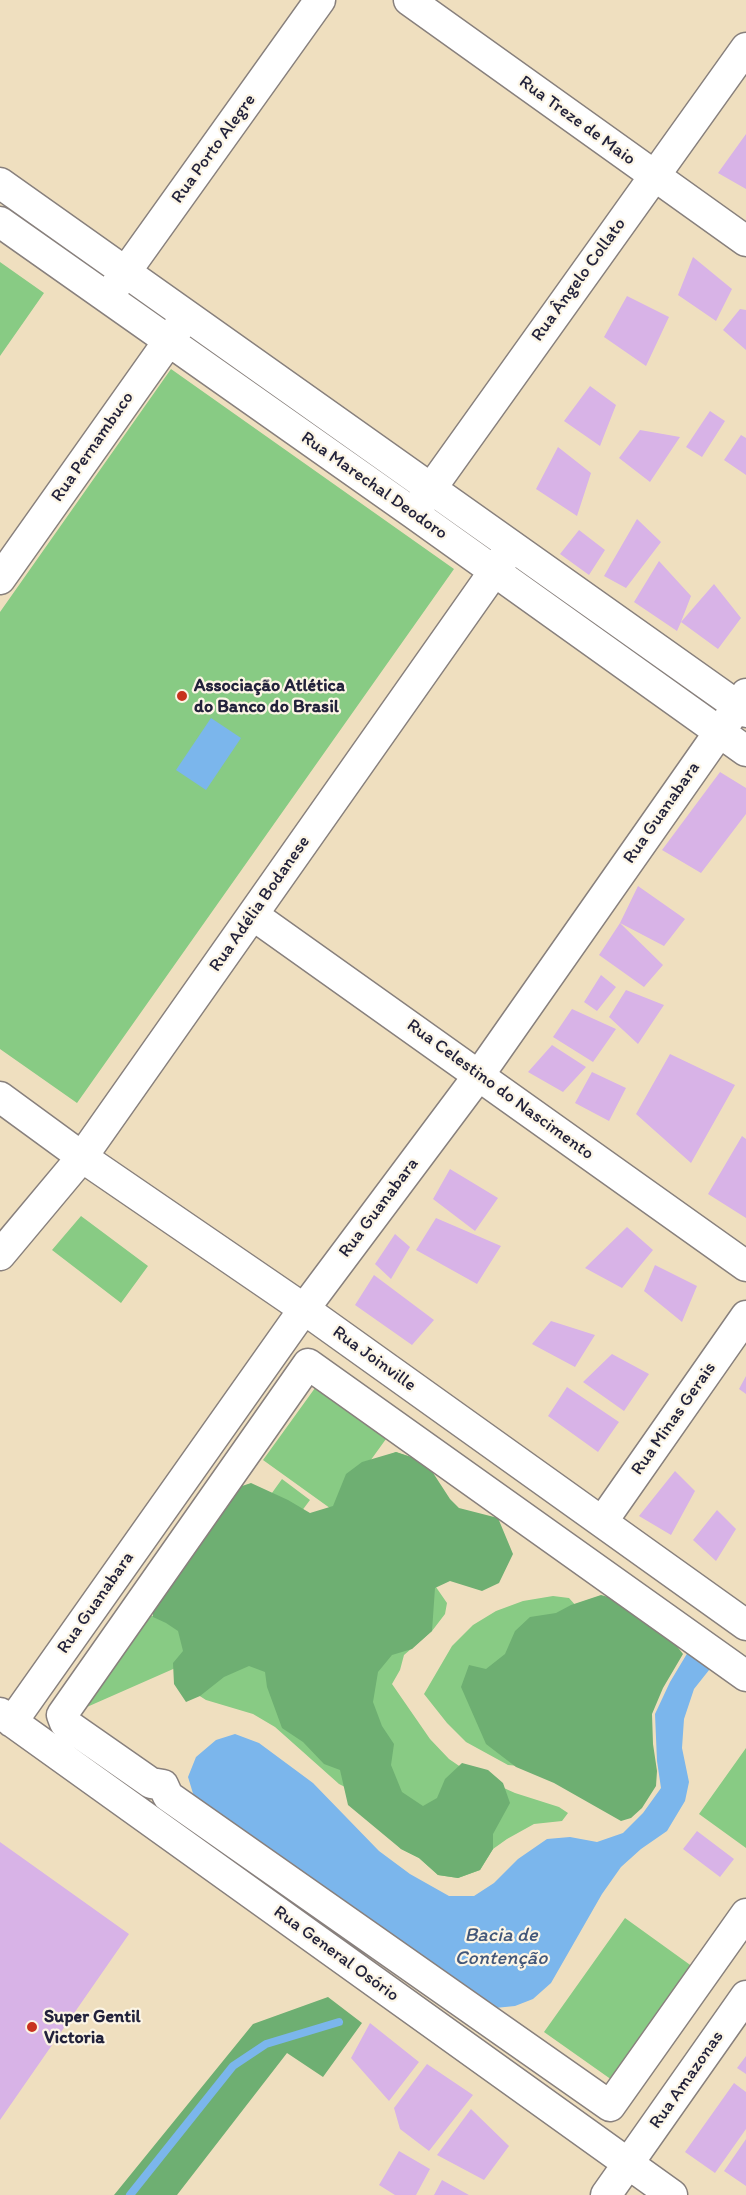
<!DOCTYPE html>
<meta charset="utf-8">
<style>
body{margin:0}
canvas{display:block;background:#efdfbf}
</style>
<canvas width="746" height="2195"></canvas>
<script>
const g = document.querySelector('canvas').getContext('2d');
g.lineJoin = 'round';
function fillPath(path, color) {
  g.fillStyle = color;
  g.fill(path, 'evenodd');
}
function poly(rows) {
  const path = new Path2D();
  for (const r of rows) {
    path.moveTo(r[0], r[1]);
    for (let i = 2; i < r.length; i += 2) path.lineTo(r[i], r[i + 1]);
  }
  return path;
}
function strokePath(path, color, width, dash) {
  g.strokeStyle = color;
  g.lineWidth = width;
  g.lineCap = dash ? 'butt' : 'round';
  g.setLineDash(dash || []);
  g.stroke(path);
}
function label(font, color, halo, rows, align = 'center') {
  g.font = font + ' Itim,sans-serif';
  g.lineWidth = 4.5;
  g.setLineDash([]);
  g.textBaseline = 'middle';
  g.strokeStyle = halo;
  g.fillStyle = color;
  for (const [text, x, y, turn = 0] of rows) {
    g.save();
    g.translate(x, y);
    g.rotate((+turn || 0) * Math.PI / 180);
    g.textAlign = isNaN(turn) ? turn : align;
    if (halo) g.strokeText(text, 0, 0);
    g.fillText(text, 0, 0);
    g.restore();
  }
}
fillPath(poly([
 [0,262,44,293,0,356],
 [171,369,454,569,77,1103,0,1049,0,612],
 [81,1216,148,1266,121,1303,52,1250],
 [315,1388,386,1439,334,1511,263,1460],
 [396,1452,426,1462,429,1577,447,1603,445,1614,432,1631,404,1655,400,1670,392,1684,430,1739,449,1759,468,1772,515,1793,559,1807,568,1813,562,1821,534,1824,507,1839,493,1849,480,1870,458,1878,438,1875,419,1858,401,1849,349,1789,339,1784,275,1727,253,1714,206,1700,195,1693,376,1461],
 [282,1479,310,1500,292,1524,264,1504],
 [210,1538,180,1666,71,1714,139,1619,164,1613],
 [553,1596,569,1598,594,1626,530,1767,508,1765,466,1742,447,1723,424,1694,452,1646,473,1625,496,1611,523,1601],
 [746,1748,746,1848,699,1814],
 [625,1918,693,1967,612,2080,544,2032]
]), '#88cb84');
fillPath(poly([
 [396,1452,426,1462,450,1499,459,1508,498,1518,513,1554,499,1583,482,1591,450,1581,435,1588,432,1631,412,1649,392,1655,378,1672,373,1702,382,1726,394,1744,391,1765,402,1792,423,1806,437,1798,445,1779,462,1763,488,1770,503,1783,510,1803,493,1834,493,1849,480,1870,458,1878,438,1875,419,1858,401,1849,348,1805,340,1770,324,1764,303,1742,282,1728,267,1687,265,1672,249,1666,224,1677,200,1696,186,1702,174,1684,173,1663,183,1651,178,1631,166,1623,153,1617,152,1599,236,1488,251,1483,288,1500,310,1513,333,1506,346,1474,362,1462],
 [601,1595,623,1601,666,1632,683,1654,663,1688,652,1714,653,1744,657,1771,656,1786,642,1808,631,1818,621,1821,554,1783,516,1767,486,1744,461,1687,469,1665,486,1669,505,1654,515,1631,530,1617,556,1613,571,1605],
 [328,1997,362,2023,323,2077,287,2053,177,2195,114,2195,253,2024]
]), '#6eaf72');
fillPath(poly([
 [211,718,241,738,206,790,176,770],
 [694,1642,717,1660,694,1689,684,1719,682,1748,689,1782,685,1801,667,1831,641,1849,621,1867,602,1894,551,1983,533,1999,515,2006,495,2008,195,1800,188,1777,196,1757,216,1740,235,1734,259,1743,313,1783,379,1851,410,1874,449,1896,474,1896,494,1883,518,1859,547,1839,570,1837,597,1842,623,1833,643,1813,661,1788,657,1761,655,1714,670,1682]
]), '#7bb6ec');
strokePath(poly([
 [130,2195,233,2066,266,2044,339,2022]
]), '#7bb6ec', 8);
fillPath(poly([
 [746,134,746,189,718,173],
 [693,257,732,289,716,321,678,295],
 [627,296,669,317,646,366,604,337],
 [740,309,746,310,746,350,723,330],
 [590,386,616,405,600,446,564,421],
 [710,411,725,421,702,457,686,447],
 [640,430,680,437,650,482,619,458],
 [741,435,746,438,746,475,724,460],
 [558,447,591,473,577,516,536,489],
 [637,519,661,542,626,588,604,576],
 [579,530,605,550,589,575,560,554],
 [659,561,691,596,681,622,714,584,741,618,718,649,681,622,677,631,634,602],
 [720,772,746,788,746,814,701,873,662,850],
 [638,886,685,919,664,946,620,923],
 [620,923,663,965,644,987,599,955],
 [601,975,616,987,597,1011,584,1002],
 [626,990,664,1005,638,1044,609,1017],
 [572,1009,616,1029,593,1062,553,1037],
 [552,1045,586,1067,563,1092,528,1072],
 [670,1054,735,1085,691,1163,636,1114],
 [592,1072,626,1088,609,1121,575,1103],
 [742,1136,746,1139,746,1218,708,1194],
 [450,1169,498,1198,475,1231,433,1199],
 [436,1218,501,1246,477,1284,416,1250],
 [627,1227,653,1250,622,1288,585,1268],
 [395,1234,410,1247,391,1279,375,1264],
 [655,1265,697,1286,682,1322,644,1291],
 [374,1275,434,1320,412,1345,355,1305],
 [551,1321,595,1335,575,1367,532,1344],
 [612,1354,649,1374,624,1411,583,1382],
 [746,1376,746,1394,739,1389],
 [567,1387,619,1422,598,1452,548,1416],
 [675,1471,695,1491,671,1535,639,1516],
 [717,1510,736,1529,716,1561,693,1540],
 [697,1831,734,1859,720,1877,683,1849],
 [0,1842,129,1934,0,2120],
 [370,2023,419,2062,389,2101,351,2058],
 [746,2056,746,2074,737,2068],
 [427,2064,473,2095,429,2151,400,2129,394,2108],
 [734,2083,746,2092,746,2129,715,2173,685,2152],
 [471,2109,509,2146,484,2180,437,2155],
 [746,2139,746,2186,724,2171],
 [399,2151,430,2169,416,2195,395,2195,379,2185],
 [442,2180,469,2195,434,2195]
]), '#d8b3e7');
const minor = poly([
 [409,0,746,241],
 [0,183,746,712],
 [0,222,413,513,746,751],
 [114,288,320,0],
 [420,504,746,48],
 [0,579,180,325],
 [253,915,746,1266],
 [0,1097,82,1157,304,1309,746,1625],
 [0,1255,82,1157,505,556],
 [602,1522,746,1316],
 [746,1676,308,1364,62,1715,65,1723,151,1783,163,1785,168,1796,610,2106,746,1914],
 [0,1713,672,2195],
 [12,1722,304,1309,479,1075,746,694],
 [606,2195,746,1996]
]);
strokePath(minor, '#88807d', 33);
strokePath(minor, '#fff', 30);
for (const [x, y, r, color] of [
 [182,696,6,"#c8321e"],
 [32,2027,6,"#c8321e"]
]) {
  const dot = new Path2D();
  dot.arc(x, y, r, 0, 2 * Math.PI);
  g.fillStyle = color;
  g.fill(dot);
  strokePath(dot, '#fcf5e5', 2);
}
label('18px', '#22223b', '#fcf5e5', [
 ["Rua Treze de Maio",577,121,36],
 ["Rua Porto Alegre",214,149,-54],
 ["Rua Ângelo Collato",579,280,-54],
 ["Rua Pernambuco",93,447,-55],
 ["Rua Marechal Deodoro",374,486,35],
 ["Rua Guanabara",662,813,-55],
 ["Rua Adélia Bodanese",260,904,-55],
 ["Rua Celestino do Nascimento",500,1090,36],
 ["Rua Guanabara",379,1208,-53],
 ["Rua Joinville",374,1359,36],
 ["Rua Minas Gerais",674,1419,-55],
 ["Rua Guanabara",96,1603,-55],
 ["Rua General Osório",336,1954,36],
 ["Rua Amazonas",687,2080,-55]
]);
label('bold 18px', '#22223b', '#fcf5e5', [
 ["Associação Atlética",194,686],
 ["do Banco do Brasil",194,707],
 ["Super Gentil",44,2017],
 ["Victoria",44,2038]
], 'left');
label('italic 20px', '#415679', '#fcf5e5', [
 ["Bacia de",501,1936],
 ["Contenção",501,1959]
]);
</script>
